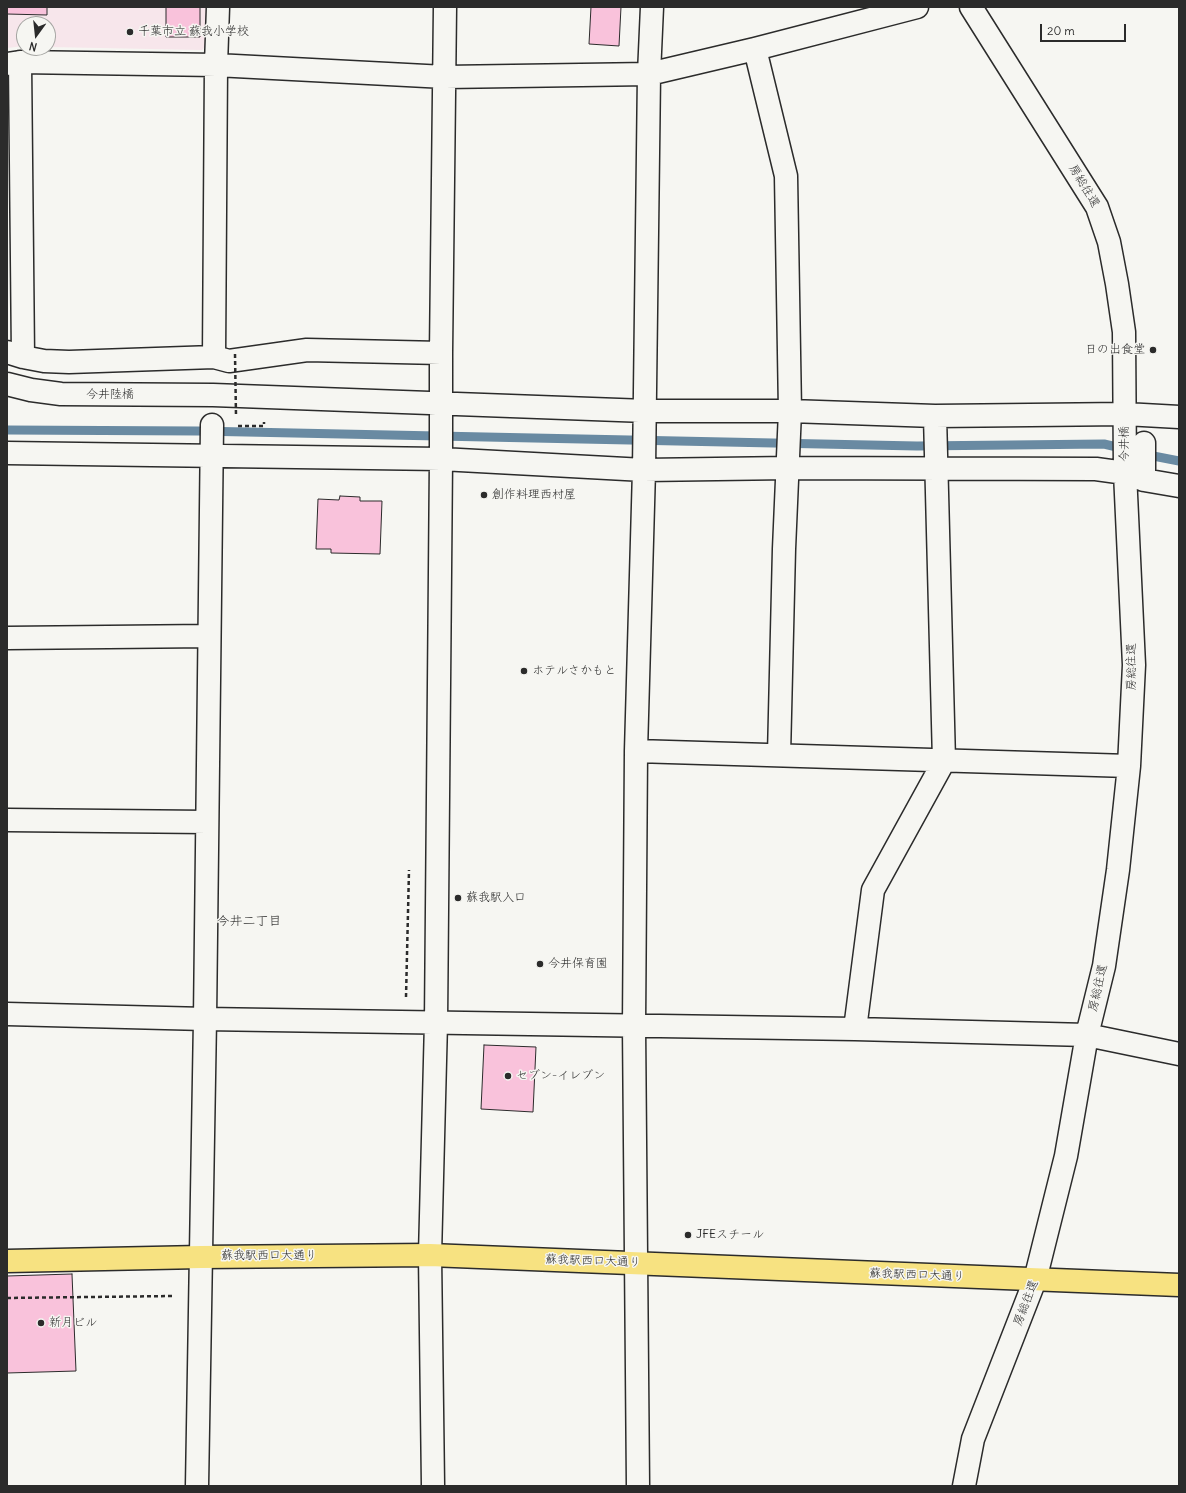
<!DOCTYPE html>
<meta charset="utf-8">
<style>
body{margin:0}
#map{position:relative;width:1186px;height:1493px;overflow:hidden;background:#f6f6f2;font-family:Delius,sans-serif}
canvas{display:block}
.frame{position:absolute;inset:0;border:8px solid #2b2b2b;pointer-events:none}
.north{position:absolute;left:16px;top:16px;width:40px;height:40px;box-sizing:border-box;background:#f6f6f2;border:1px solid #a5a5a2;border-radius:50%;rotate:195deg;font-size:11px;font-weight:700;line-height:16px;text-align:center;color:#2b2b2b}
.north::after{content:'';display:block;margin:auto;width:14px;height:18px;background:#2b2b2b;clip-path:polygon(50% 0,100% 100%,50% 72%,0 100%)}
.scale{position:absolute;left:1040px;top:24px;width:86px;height:18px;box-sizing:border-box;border:2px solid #2b2b2b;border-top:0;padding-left:5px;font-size:12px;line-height:14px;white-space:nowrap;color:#2b2b2b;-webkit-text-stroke:3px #f6f6f2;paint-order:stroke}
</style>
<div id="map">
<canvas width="1186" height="1493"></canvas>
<div class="frame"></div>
<div class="north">N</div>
<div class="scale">20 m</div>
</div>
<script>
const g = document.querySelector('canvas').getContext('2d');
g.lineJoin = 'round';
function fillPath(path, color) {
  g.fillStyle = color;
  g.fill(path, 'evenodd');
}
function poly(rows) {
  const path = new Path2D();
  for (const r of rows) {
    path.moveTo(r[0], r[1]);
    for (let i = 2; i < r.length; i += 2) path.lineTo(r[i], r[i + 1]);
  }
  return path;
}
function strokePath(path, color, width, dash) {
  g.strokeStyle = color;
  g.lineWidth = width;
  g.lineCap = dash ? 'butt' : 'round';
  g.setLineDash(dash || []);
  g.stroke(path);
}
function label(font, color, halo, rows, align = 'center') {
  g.font = font + ' Delius,"Klee One",sans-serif';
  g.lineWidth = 3;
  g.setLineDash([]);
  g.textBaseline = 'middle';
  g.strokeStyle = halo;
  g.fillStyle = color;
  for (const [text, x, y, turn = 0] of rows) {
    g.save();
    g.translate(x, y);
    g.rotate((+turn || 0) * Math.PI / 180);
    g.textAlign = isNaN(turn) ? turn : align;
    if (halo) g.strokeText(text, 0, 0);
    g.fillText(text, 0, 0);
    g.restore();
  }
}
fillPath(poly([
 [7,7,212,7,212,39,202,50,48,47,48,24,24,24,24,46,7,48]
]), '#f7e6eb');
strokePath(poly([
 [7,430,198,431,917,446,1104,444,1125,449],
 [1143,454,1179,461]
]), '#698aa2', 9);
const building = poly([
 [7,7,47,7,47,15,7,14,7,7],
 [166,7,200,7,200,37,166,37,166,7],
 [591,7,621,7,619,46,589,44,591,7],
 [340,496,360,497,360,501,382,501,380,554,331,553,331,549,316,549,318,499,339,500,340,496],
 [484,1045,536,1047,533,1112,481,1109,484,1045],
 [72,1274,76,1371,7,1373,7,1276,72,1274]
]);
fillPath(building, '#f9c2db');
strokePath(building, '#2b2b2b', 1);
const minor = poly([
 [755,49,786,176,790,411,784,549,779,755],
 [20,62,23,357],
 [7,64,20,62,216,65,445,77,649,74,755,49,917,7],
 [7,352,23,357,44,361,69,362,214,357,216,65,218,7],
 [214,357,229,361,307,350,441,353],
 [7,384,31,390,61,394,213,395,646,411,790,411,935,416,1125,414,1179,417],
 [1144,443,1144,480],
 [7,453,441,459,644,470,789,468,1096,469,1125,473,1144,480,1179,486],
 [7,638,209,636],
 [636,751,1129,766],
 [7,820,207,822],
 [7,1014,205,1019,855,1029,1087,1035,1179,1054],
 [855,1029,873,890,944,761,935,416],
 [197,1486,205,1019,212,425],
 [433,1486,430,1255,436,1022,441,459,441,353,445,7],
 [638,1486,634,1026,636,751,644,470,649,74,652,7],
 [964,1486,973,1439,1035,1280,1066,1156,1087,1035,1104,966,1118,870,1129,766,1134,665,1125,473,1124,332,1117,284,1109,242,1097,207,971,7]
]);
const major = poly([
 [7,1261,201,1257,430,1255,1179,1285]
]);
strokePath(minor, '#2b2b2b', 25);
strokePath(major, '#2b2b2b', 25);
strokePath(poly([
 [238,426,264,426,264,422],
 [406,997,409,870],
 [7,1298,174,1296]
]), '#2b2b2b', 2.5, [4, 3]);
strokePath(minor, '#f6f6f2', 22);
strokePath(major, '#f7e281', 22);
strokePath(poly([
 [235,354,236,416]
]), '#2b2b2b', 2.5, [4, 3]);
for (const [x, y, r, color] of [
 [130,32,4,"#2b2b2b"],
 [1153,350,4,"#2b2b2b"],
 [484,495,4,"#2b2b2b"],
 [524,671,4,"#2b2b2b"],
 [458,898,4,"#2b2b2b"],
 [540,964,4,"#2b2b2b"],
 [508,1076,4,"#2b2b2b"],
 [688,1235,4,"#2b2b2b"],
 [41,1323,4,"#2b2b2b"]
]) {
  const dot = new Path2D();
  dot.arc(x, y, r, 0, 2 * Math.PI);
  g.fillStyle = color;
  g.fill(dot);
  strokePath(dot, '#f6f6f2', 1.5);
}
label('12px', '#2b2b2b', '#f6f6f2', [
 ["千葉市立 蘇我小学校",138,32],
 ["日の出食堂",1145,350,"right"],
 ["創作料理西村屋",492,495],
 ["ホテルさかもと",532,671],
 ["蘇我駅入口",466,898],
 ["今井保育園",548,964],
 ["セブン-イレブン",516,1076],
 ["JFEスチール",696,1235],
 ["新月ビル",49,1323]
], 'left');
label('12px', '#2b2b2b', '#f6f6f2', [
 ["房総往還",1084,186,59],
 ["今井陸橋",110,395],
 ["今井橋",1125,444,-90],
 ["房総往還",1132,667,-90],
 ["房総往還",1098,988,-77],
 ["蘇我駅西口大通り",269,1256],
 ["蘇我駅西口大通り",593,1261,2],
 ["蘇我駅西口大通り",917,1275,2],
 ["房総往還",1026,1303,-69]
]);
label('13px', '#2b2b2b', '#f6f6f2', [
 ["今井二丁目",249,921]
]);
</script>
